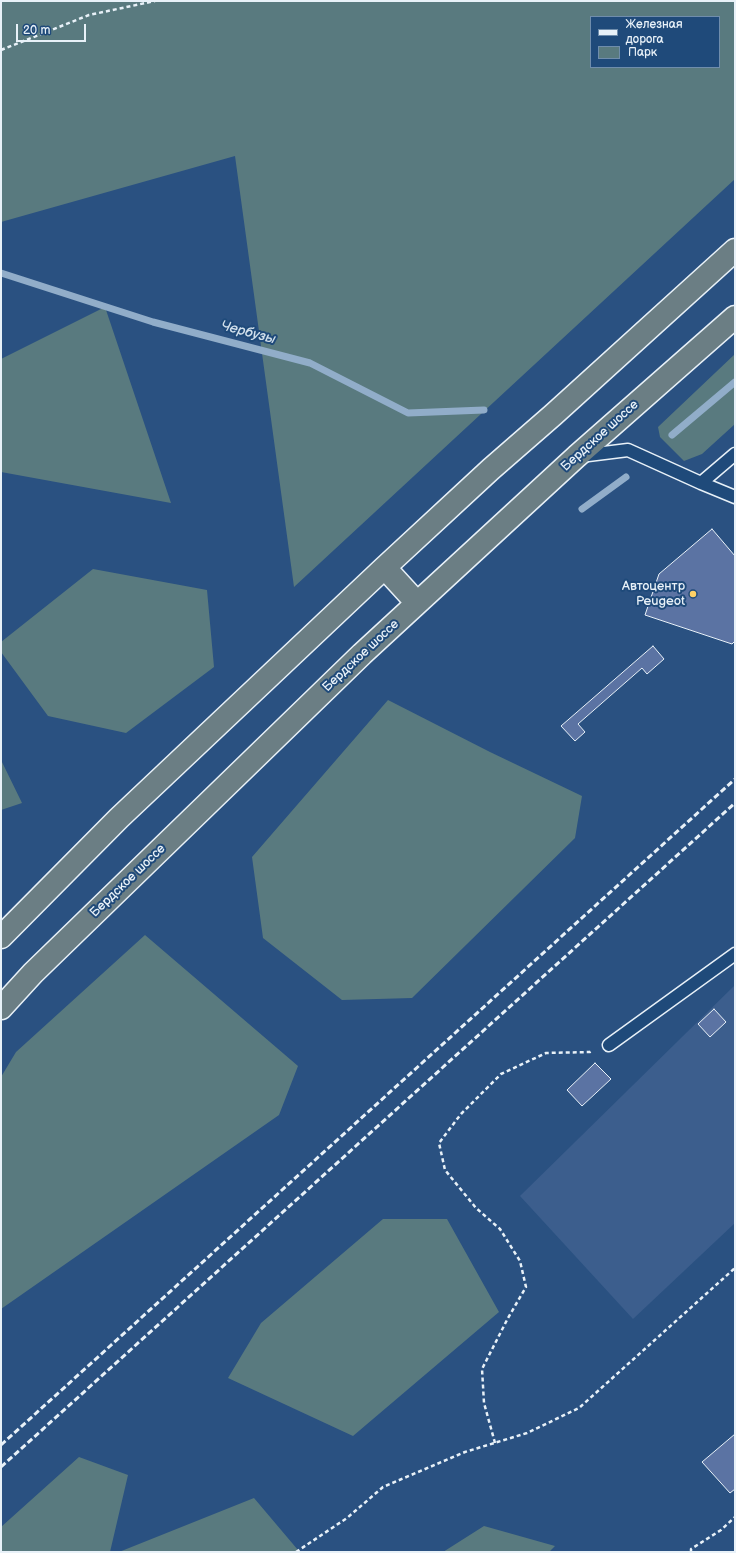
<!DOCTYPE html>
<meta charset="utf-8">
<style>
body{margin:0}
#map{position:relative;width:736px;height:1553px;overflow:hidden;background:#2a5181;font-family:"Balsamiq Sans",sans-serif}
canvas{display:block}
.frame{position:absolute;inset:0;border:2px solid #e8f1f8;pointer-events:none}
.legend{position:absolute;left:590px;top:16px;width:130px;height:52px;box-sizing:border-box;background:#1f4a7a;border:1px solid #6f8dac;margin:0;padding:5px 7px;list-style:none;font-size:12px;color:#e8f1f8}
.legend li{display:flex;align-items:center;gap:8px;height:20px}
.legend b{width:20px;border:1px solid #6f8dac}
.scale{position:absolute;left:16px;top:24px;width:70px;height:18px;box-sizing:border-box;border:2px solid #e8f1f8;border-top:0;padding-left:5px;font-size:12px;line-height:14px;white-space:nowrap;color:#e8f1f8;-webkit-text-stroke:3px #1f4a7a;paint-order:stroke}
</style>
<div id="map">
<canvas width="736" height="1553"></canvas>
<div class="frame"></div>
<ul class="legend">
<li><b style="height:5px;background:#e8f1f8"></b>Железная дорога</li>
<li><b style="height:11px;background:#597a7f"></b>Парк</li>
</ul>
<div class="scale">20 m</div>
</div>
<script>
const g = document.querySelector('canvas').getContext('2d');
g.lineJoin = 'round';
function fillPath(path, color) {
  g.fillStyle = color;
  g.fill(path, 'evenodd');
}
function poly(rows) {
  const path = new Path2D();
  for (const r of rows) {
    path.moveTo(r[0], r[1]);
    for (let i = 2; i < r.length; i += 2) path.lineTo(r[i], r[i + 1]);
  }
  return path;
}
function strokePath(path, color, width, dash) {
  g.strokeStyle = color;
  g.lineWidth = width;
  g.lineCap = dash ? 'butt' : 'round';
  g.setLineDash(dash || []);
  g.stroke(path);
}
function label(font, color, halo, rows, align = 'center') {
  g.font = font + ' "Balsamiq Sans",sans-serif';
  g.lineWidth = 4;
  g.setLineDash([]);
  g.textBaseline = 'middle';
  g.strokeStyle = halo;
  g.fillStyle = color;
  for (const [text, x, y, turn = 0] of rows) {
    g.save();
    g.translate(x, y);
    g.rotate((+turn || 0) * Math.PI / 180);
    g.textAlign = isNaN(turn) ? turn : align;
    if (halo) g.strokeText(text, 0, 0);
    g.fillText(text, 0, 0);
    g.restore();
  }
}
fillPath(poly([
 [735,985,735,1223,633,1319,520,1196]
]), '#3c5e8d');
fillPath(poly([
 [1,1,735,1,735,179,294,587,235,156,1,222],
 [591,17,719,17,719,67,591,67],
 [105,307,171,503,1,472,1,359],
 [735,354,735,424,702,454,684,461,660,437,658,427],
 [93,569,207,590,214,667,126,733,48,716,1,652,1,642],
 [388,700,490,752,582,796,575,838,412,998,342,1000,263,938,252,857],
 [1,760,22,803,1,810],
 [145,935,298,1066,279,1115,1,1309,1,1077,16,1052],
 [383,1219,447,1219,499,1312,353,1436,228,1378,261,1323],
 [79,1457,128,1475,110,1552,1,1552,1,1527],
 [254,1498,298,1550,295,1552,119,1552],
 [484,1526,555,1546,549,1552,443,1552]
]), '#597a7f');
strokePath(poly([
 [1,273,153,322,310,363,408,413,484,410],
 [672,435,735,382],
 [582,509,626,477]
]), '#91adc9', 7);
const building = poly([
 [712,529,735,556,735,641,732,644,645,615,659,574,712,529],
 [653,646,664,659,647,674,642,668,578,724,585,732,575,741,561,726,653,646],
 [714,1009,726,1022,710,1037,698,1024,714,1009],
 [595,1063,611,1079,582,1106,567,1090,595,1063],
 [735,1434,735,1489,730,1493,702,1462,735,1434]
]);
fillPath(building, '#5b73a3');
strokePath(building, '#e8f1f8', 1);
const service = poly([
 [580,456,628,450,701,483,735,497],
 [701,483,735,454],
 [609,1045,735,954]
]);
const trunk = poly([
 [385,568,417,603],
 [1,937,119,818,384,568,491,469,553,415,735,250],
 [1,1008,33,973,362,654,577,456,735,317]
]);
strokePath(service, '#e8f1f8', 15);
strokePath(trunk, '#e8f1f8', 25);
strokePath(poly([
 [1,50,89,15,155,1],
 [495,1443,484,1403,482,1369,508,1318,526,1287,520,1261,500,1229,476,1208,445,1170,439,1143,461,1114,501,1074,546,1053,590,1052,593,1050],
 [296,1552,347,1518,383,1487,465,1452,527,1433,579,1408,735,1268],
 [691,1552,691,1549,721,1530,735,1517]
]), '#e8f1f8', 2.5, [4, 3]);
strokePath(service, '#1f4a7a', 12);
strokePath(trunk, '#6b7e84', 22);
strokePath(poly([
 [1,1445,735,779],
 [1,1467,735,803]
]), '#e8f1f8', 3, [6, 3]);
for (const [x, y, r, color] of [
 [693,594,4,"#ffd166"]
]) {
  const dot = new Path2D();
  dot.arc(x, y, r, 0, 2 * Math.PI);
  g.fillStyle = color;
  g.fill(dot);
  strokePath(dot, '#1f4a7a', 1.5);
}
label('13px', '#e8f1f8', '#1f4a7a', [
 ["Бердское шоссе",600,436,-42],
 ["Бердское шоссе",361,656,-43],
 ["Бердское шоссе",128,881,-44]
]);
label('13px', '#e8f1f8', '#1f4a7a', [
 ["Автоцентр",685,587],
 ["Peugeot",685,602]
], 'right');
label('italic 14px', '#d2e0ec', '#1f4a7a', [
 ["Чербузы",248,333,15]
]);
</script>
